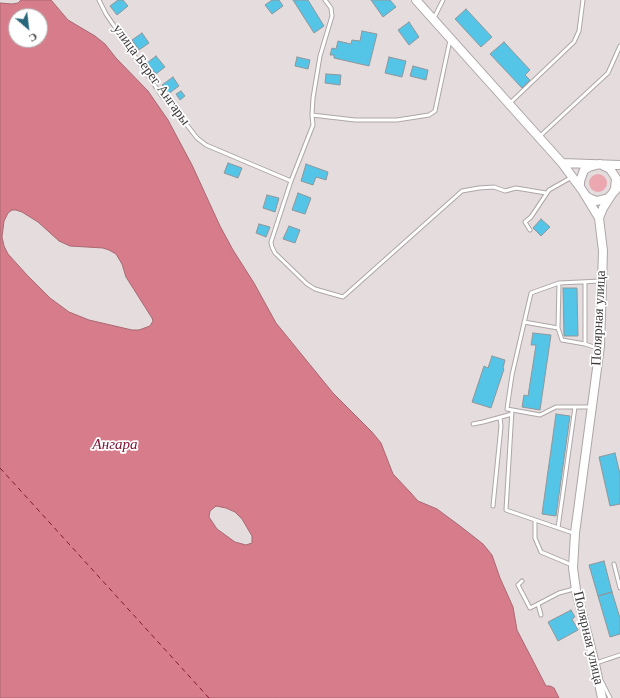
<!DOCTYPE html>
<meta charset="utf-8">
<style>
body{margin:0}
#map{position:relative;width:620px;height:698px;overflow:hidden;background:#e4dcdd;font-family:"Times New Roman",serif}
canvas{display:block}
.north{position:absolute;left:8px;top:8px;width:40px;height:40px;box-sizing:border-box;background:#fff;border:1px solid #b2b0b1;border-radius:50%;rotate:152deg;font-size:11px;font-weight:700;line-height:16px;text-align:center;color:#3e3a3b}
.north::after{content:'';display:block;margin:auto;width:14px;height:18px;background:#26677b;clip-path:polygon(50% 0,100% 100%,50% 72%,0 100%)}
</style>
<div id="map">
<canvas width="620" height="698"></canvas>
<div class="north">С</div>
</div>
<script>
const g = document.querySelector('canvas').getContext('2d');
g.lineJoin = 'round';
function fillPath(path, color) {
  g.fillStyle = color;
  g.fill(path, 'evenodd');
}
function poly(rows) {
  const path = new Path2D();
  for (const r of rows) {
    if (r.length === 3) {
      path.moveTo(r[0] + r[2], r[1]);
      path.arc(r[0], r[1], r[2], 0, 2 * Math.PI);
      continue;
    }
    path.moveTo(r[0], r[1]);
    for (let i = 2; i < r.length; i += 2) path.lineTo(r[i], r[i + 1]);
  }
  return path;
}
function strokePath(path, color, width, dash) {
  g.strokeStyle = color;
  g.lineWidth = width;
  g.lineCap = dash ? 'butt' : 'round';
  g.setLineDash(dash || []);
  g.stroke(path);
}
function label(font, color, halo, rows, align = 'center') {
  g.font = font + ' "Times New Roman",serif';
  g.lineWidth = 3.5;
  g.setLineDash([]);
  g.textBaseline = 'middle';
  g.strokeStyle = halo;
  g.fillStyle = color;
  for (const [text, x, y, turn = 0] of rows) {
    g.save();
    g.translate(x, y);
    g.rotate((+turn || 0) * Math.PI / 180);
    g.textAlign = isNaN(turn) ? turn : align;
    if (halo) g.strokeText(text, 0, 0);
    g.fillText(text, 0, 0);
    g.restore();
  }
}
fillPath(poly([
 [598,183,9]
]), '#eba8b1');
const water = poly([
 [21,0,51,0,68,20,95,36,105,44,116,58,148,91,168,120,192,165,220,226,233,250,254,283,276,323,333,393,372,432,381,443,393,474,410,492,418,501,437,509,460,526,483,544,492,555,500,578,513,607,517,630,546,686,550,686,554,688,559,698,0,698,0,3,12,4,18,3,21,0],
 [16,16,40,16,40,40,16,40,16,16],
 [12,210,16,210,22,212,38,222,59,241,70,246,103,248,109,250,116,254,122,264,126,277,152,318,153,321,150,326,139,330,132,330,89,320,69,312,50,298,27,275,8,254,4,246,2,237,4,221,8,213,12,210],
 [216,506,226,508,235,512,242,519,252,536,252,543,246,545,235,542,217,529,209,517,210,511,216,506]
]);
fillPath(water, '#d67c8a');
strokePath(water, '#a86872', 1);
strokePath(poly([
 [0,468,209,698]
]), '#831736', 1, [5, 4]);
const building = poly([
 [118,0,123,0,128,6,117,15,110,6,118,0],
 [272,0,279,0,283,6,272,14,265,5,272,0],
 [293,0,308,0,324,26,314,33,293,0],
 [371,0,390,0,396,7,383,17,371,0],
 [466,9,492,37,481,47,455,19,466,9],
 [409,22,419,37,409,45,398,30,409,22],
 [362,31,377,34,369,66,334,58,334,55,330,55,332,48,336,49,338,41,351,44,352,40,360,41,362,31],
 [142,33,149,43,139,50,132,40,142,33],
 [504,42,530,70,525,75,530,80,522,88,490,54,504,42],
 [156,56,165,67,156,74,147,63,156,56],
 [297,57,310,60,308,69,295,66,297,57],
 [389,57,406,61,402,77,385,73,389,57],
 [413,66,428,70,426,80,410,76,413,66],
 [326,74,341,75,340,85,325,83,326,74],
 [173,77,179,86,168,94,162,85,173,77],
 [181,91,185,96,180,100,176,94,181,91],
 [228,163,242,168,238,178,224,173,228,163],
 [306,164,328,172,326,180,316,177,313,185,301,181,306,164],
 [298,193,311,198,305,214,292,210,298,193],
 [267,195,279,198,275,212,263,208,267,195],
 [541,219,550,227,541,236,533,228,541,219],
 [259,224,270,227,266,237,256,233,259,224],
 [289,226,300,230,295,243,283,239,289,226],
 [563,288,577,288,578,336,564,336,563,288],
 [533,333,551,335,540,410,522,407,524,395,528,396,536,345,531,345,533,333],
 [492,356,505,360,503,368,504,369,491,408,472,402,484,366,488,368,492,356],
 [556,414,570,416,556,516,542,514,556,414],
 [615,453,620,474,620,504,610,506,599,457,615,453],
 [604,561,612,592,598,596,589,565,604,561],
 [612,592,620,618,620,634,610,637,598,596,612,592],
 [571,610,575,617,572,619,578,630,558,641,548,622,571,610]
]);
fillPath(building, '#54c4e7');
strokePath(building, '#90979a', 1);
const lane = poly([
 [99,0,106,14,162,96,180,116,197,138,206,145,291,181,313,125,312,115,355,120,397,120,429,115,435,111,450,40],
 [434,18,443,0],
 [510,103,574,42,579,31,583,0],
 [312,115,313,98,320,56,332,16,331,8,325,0],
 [539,137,608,73,620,46],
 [291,181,271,242,272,247,275,253,307,284,315,289,343,297,462,191,479,188,494,187,505,191,516,188,546,193],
 [530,230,525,222,531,217,549,190,572,177],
 [585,282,585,344,600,349],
 [524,322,558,328,562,340,585,344],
 [558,328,559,283],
 [592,407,556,407,540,415,507,409,512,375,531,293,559,283,601,281],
 [512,410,506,510,573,533],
 [473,424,483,422,512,414],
 [493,506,501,426,500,418],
 [535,520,535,538,541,552,572,565],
 [558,528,575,407],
 [614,564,620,588],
 [522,581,518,585,530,608,538,604],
 [541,615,538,604,559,593,574,589],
 [596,663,620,655],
 [602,682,610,698]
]);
const secondary = poly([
 [416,0,562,163,582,190,599,218,603,251,600,346,575,533,573,568,576,590,595,664,602,698],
 [562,163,620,165],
 [599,218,603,208,612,194,615,189,616,178,610,169,600,164,589,167,584,170,580,181,580,187,586,196,591,199,597,201,608,198,612,194,620,185]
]);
strokePath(lane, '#aea6a7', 5);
strokePath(secondary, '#aea6a7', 10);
strokePath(lane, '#fff', 3);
strokePath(secondary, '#fff', 8);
label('14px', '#3e3a3b', '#fff', [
 ["улица Берег Ангары",151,75,54],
 ["Полярная улица",599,318,-87],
 ["Полярная улица",588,638,77]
]);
label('italic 15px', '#831736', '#fff', [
 ["Ангара",115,445]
]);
</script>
